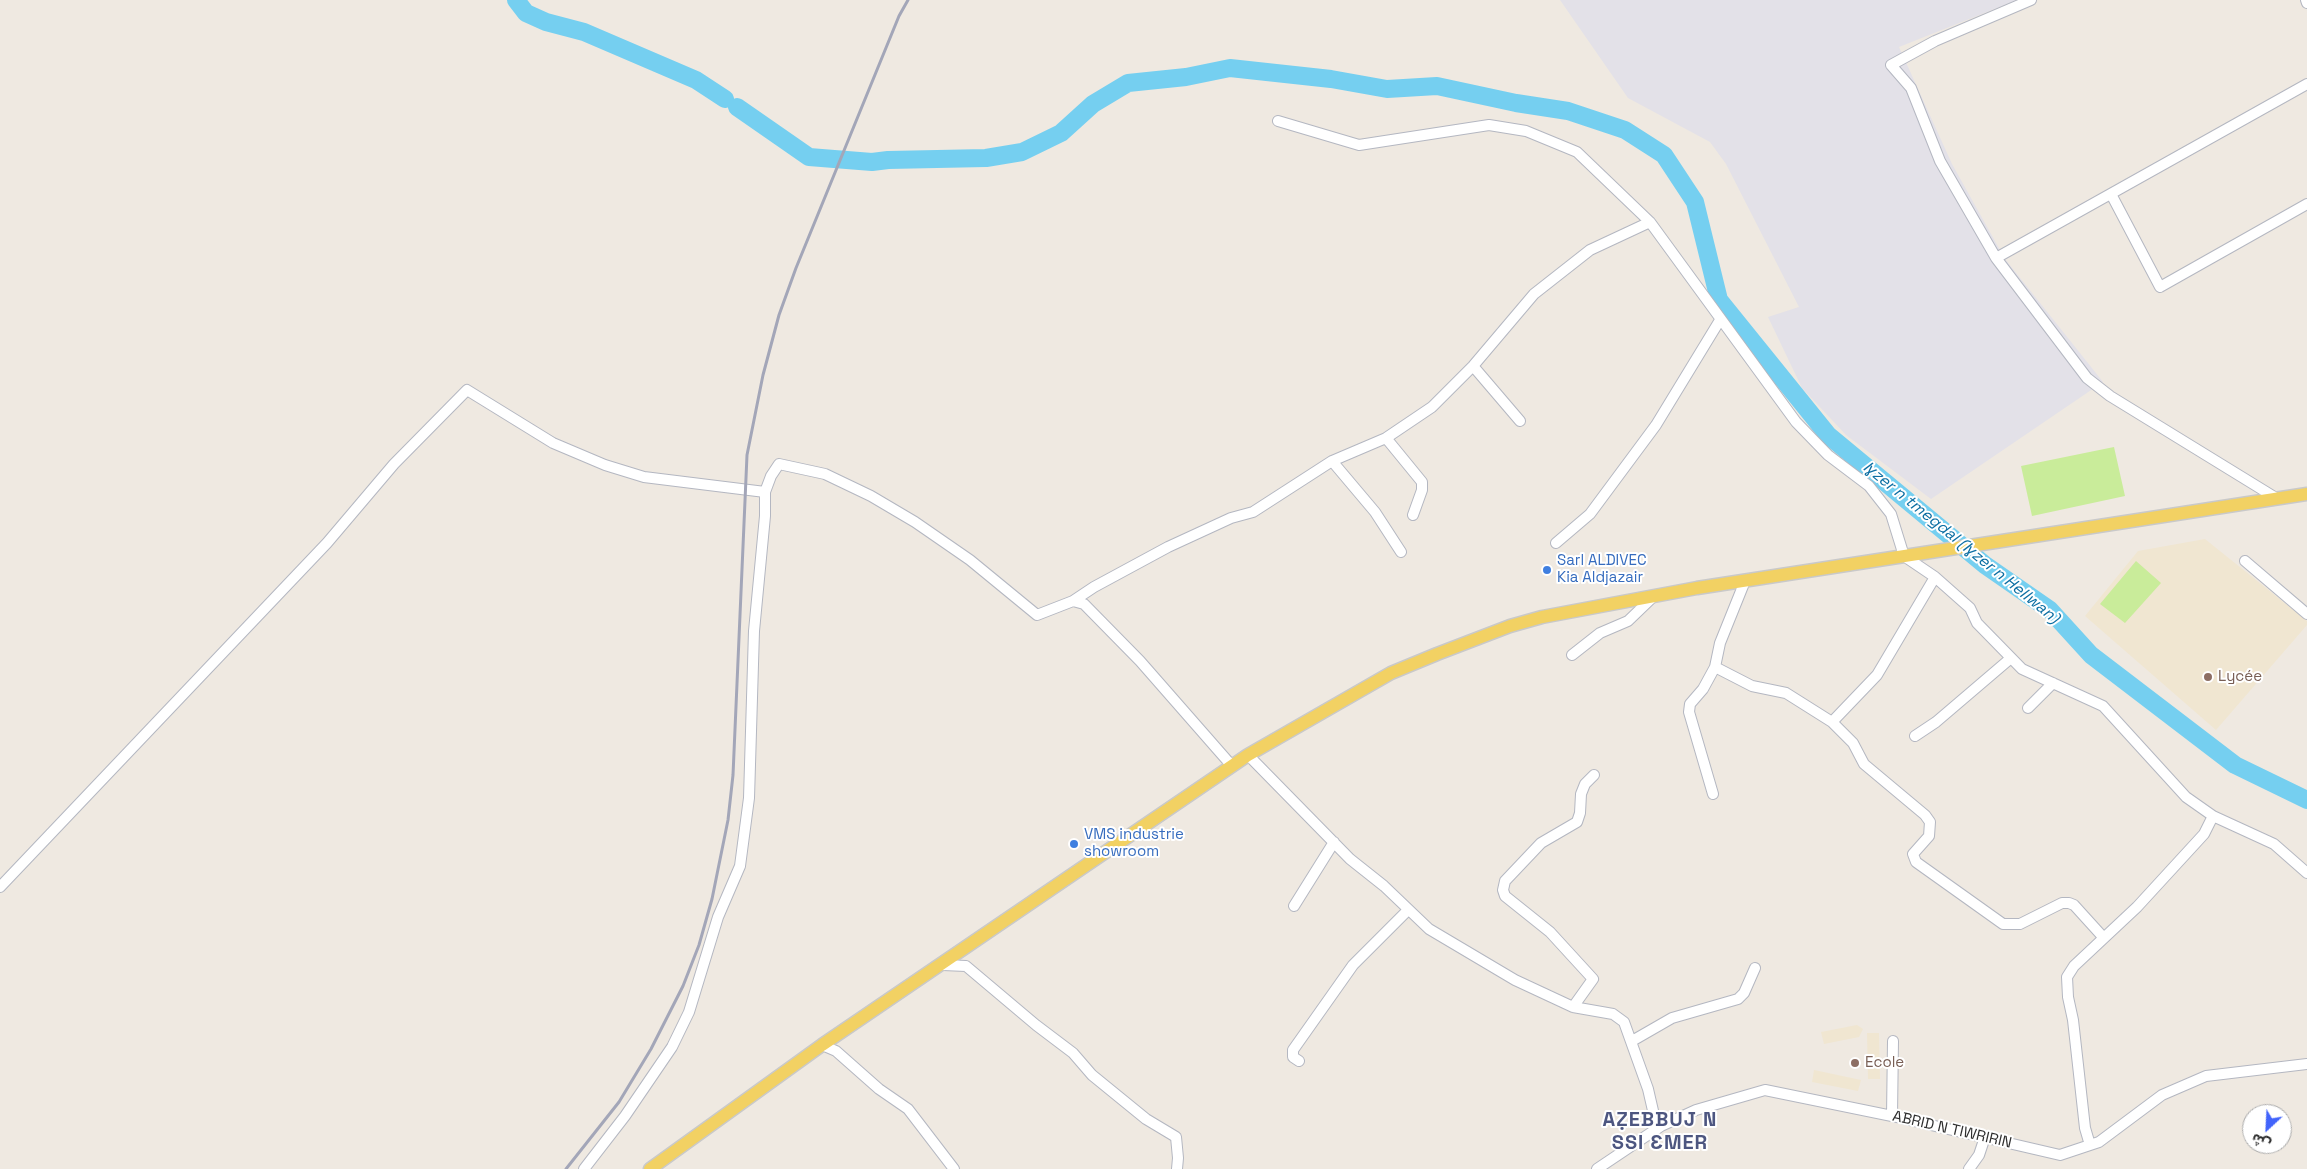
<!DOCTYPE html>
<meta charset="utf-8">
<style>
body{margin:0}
#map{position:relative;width:2307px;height:1169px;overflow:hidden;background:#efe9e1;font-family:"Space Grotesk","Noto Sans Arabic",sans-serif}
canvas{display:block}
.north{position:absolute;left:2242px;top:1104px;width:50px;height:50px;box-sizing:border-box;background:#fff;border:1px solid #ababab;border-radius:50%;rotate:205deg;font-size:14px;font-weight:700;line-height:20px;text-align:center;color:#2e2e2e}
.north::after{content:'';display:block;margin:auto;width:18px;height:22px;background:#4264fb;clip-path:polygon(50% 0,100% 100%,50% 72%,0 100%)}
</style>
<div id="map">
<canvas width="2307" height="1169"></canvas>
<div class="north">ش</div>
</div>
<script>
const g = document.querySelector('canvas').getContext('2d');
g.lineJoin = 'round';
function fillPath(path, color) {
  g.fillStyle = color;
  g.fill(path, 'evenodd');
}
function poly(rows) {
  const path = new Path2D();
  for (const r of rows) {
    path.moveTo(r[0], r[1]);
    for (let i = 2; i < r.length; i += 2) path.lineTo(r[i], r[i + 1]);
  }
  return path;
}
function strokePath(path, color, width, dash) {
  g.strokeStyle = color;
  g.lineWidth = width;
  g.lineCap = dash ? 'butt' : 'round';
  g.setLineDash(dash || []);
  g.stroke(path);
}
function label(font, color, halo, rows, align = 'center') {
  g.font = font + ' "Space Grotesk",sans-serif';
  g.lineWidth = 4;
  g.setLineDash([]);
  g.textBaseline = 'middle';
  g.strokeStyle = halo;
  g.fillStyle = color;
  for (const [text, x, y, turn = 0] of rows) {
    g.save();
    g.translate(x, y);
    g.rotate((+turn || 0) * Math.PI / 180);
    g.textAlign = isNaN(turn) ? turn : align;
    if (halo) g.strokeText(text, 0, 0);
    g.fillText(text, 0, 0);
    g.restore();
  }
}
fillPath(poly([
 [1560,0,2017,0,1899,47,1952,164,2005,259,2103,382,1931,499,1846,435,1802,388,1768,317,1799,307,1726,164,1710,142,1628,98]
]), '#e3e1e8');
fillPath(poly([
 [2205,539,2307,621,2307,625,2216,730,2085,616,2138,551],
 [1857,1025,1863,1029,1859,1037,1824,1044,1821,1032],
 [1867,1033,1879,1033,1880,1079,1868,1079],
 [1814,1070,1861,1080,1858,1091,1812,1082]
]), '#f0e6d1');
fillPath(poly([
 [2114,447,2125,496,2032,516,2021,466],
 [2136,561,2161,583,2125,623,2100,604]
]), '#c9ec9a');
strokePath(poly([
 [516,0,526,13,546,22,584,32,696,80,725,99],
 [737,107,809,157,872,162,888,160,986,158,1022,152,1061,133,1093,104,1128,83,1186,77,1230,68,1331,79,1387,89,1437,86,1516,103,1568,111,1625,130,1664,155,1695,202,1719,300,1828,435,1985,565,2050,610,2091,655,2235,765,2307,800]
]), '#75cff0', 18);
const minor = poly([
 [2031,0,1935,41,1891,65,1911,88,1940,161,1996,258,2087,378,2110,396,2276,498],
 [2306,0,2307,3],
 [1278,121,1359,145,1489,125,1526,131,1577,152,1650,222,1796,422,1828,455,1869,486,1891,514,1904,556,1935,577,1970,608,1977,623,2022,669,2103,706,2186,797,2213,816,2274,844,2307,873],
 [2111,194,2160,287,2307,204],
 [1996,258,2307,84],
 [1473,366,1520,421],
 [1386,438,1422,482,1422,490,1413,515],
 [1332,461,1375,512,1401,552],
 [1556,543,1590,514,1656,425,1720,320],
 [2245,561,2307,614],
 [1745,581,1720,643,1715,667,1752,686,1786,693,1832,722,1853,743,1864,764,1925,815,1930,822,1929,836,1913,854,1916,862,2003,924,2020,924,2062,903,2069,903,2074,905,2103,937],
 [1073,601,1094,587,1168,547,1231,518,1253,512,1332,461,1386,438,1432,407,1473,366,1534,294,1590,250,1650,222],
 [1572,655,1600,633,1628,621,1654,596],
 [2028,708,2053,683],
 [1832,722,1877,675,1935,577],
 [1915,736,1936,722,2011,658],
 [1248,755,1350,859,1384,886,1429,929,1515,980,1573,1007,1613,1014,1624,1022,1648,1089,1657,1128],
 [1713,794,1689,712,1690,704,1703,689,1715,667],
 [0,887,327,543,394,464,467,390,553,443,605,465,644,477,765,492],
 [1294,906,1334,842],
 [943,965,966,966,1036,1025,1073,1053,1092,1075,1146,1119,1176,1137,1178,1158,1177,1169],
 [1573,1007,1593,979,1550,932,1505,896,1503,890,1505,881,1541,843,1577,822,1580,813,1581,794,1585,784,1594,775],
 [1632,1041,1672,1018,1738,999,1744,993,1755,968],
 [822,1045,836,1051,879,1089,908,1109,954,1169],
 [1299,1061,1293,1057,1293,1050,1353,965,1408,910],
 [1892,1116,1893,1041],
 [2090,1145,2085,1128,2073,1020,2068,997,2067,977,2074,966,2137,907,2204,834,2213,816],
 [584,1169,625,1116,672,1047,689,1012,718,917,740,866,749,798,754,631,765,516,765,492,771,476,779,464,825,474,871,496,915,522,970,560,1037,615,1073,601,1084,604,1140,661,1232,766],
 [1597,1169,1661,1126,1696,1110,1765,1090,1892,1116,2060,1155,2099,1142,2162,1095,2206,1076,2307,1064],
 [1969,1169,1979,1155,1985,1137]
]);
const major = poly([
 [650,1169,822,1045,1248,755,1391,673,1437,654,1510,626,1542,617,1697,588,2307,494]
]);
strokePath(minor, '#b4b7c1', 12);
strokePath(major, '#c9c9c9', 15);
strokePath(minor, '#fff', 10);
strokePath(major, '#f2d163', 12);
strokePath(poly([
 [566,1169,619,1102,651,1049,683,986,699,945,712,899,728,820,733,775,747,455,763,375,779,315,796,268,899,16,908,0]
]), '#a3a6b8', 3);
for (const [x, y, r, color] of [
 [1547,570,5,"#3f7fe0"],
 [2208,677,5,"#8d6e63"],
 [1074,844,5,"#3f7fe0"],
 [1855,1063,5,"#8d6e63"]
]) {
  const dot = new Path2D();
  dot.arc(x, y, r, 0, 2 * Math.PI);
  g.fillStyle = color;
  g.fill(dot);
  strokePath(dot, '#fff', 2);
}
label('15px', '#366cbe', '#fff', [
 ["Sarl ALDIVEC",1557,561],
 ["Kia Aldjazair",1557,578],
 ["VMS industrie",1084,835],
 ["showroom",1084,852]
], 'left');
label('15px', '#785e54', '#fff', [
 ["Lycée",2218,677],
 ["Ecole",1865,1063]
], 'left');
label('15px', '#2e2e2e', '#fff', [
 ["ABRID N TIWRIRIN",1952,1130,13]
]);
label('italic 16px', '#0d6fa3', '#fff', [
 ["Iɣzer n tmegdal (Iɣzer n Hellwan)",1961,543,39]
]);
g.letterSpacing = '1px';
label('bold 20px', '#4d5680', '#fff', [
 ["AẒEBBUJ N",1660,1121],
 ["SSI ƐMER",1660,1144]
]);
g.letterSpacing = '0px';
</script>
